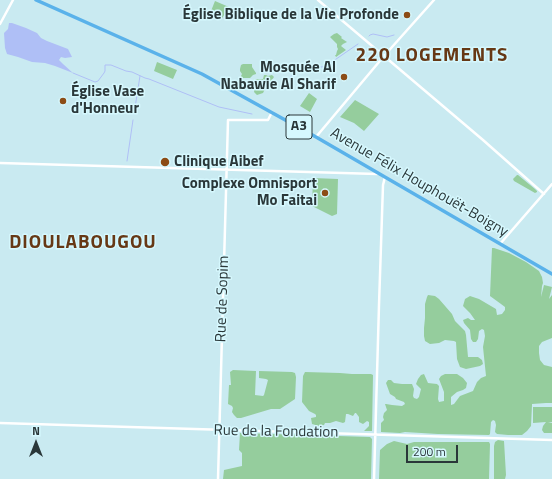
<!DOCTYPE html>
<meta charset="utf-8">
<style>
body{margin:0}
#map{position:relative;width:552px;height:479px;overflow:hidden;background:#c9eaf1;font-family:"Titillium Web",sans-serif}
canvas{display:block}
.north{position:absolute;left:16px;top:423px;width:40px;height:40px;-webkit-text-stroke:3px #d6f8fe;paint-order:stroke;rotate:0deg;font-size:11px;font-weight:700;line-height:16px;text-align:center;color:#2a3739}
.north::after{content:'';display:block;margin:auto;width:14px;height:18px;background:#2a3739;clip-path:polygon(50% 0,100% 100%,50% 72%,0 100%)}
.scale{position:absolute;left:406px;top:445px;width:52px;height:18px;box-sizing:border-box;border:2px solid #2a3739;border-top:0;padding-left:5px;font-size:12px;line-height:14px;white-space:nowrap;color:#2a3739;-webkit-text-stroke:3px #d6f8fe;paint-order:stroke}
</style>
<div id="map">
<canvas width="552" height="479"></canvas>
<div class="north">N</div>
<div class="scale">200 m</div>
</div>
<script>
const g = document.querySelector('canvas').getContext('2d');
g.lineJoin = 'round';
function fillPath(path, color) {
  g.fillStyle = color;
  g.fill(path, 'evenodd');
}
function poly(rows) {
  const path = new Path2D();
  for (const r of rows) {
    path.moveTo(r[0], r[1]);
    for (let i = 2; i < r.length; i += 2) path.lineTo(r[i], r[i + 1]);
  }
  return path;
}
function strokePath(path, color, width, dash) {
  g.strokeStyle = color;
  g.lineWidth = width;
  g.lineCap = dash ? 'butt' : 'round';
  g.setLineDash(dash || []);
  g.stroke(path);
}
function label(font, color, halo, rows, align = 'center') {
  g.font = font + ' "Titillium Web",sans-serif';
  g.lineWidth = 3;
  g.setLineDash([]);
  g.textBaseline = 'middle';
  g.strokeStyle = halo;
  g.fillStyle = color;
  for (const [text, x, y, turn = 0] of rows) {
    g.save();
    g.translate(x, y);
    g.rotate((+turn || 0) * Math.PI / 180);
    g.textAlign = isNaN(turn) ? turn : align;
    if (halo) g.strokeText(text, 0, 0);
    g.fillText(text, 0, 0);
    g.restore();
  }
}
fillPath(poly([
 [215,1,229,7,221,20,209,16],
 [337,33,342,37,341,38,347,42,343,44,341,46,346,50,336,57,335,55,336,55,337,51,338,49,337,47,337,44,330,37,334,34],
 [157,62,177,70,173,79,154,71],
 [243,64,252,64,252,67,256,73,256,74,253,75,250,78,241,78,241,76,242,74,240,71,240,69,241,65],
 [264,75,266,75,268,76,272,75,274,77,265,89,263,93,257,95,254,92,255,88,257,85,255,81,256,79,263,79],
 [309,93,317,99,310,112,300,106],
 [355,100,379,114,364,131,354,123,340,117],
 [517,175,518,175,535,189,537,191,537,192,535,193,514,181,513,179],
 [313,178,338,179,337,214,332,216,312,206],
 [492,248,494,248,509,253,526,262,539,271,542,277,543,283,542,286,541,297,544,285,552,287,549,299,552,295,552,338,542,342,539,346,539,353,540,360,544,365,552,367,552,403,546,403,532,404,532,405,531,426,527,431,522,435,508,435,497,434,495,432,496,425,495,421,493,420,491,422,490,434,489,435,438,434,405,432,400,433,381,432,381,423,384,420,383,417,384,413,387,410,385,404,386,404,392,405,402,406,405,404,404,402,396,399,395,397,390,394,386,383,388,380,391,380,394,383,402,384,412,384,414,389,413,396,414,398,417,399,419,397,421,389,416,384,418,379,421,375,424,374,428,383,437,384,439,386,438,399,439,402,444,401,444,392,439,379,441,376,445,374,457,374,463,378,467,383,466,388,463,390,457,392,451,397,451,405,454,404,460,396,473,391,477,382,481,378,486,376,483,347,485,336,484,330,482,329,479,331,478,339,476,342,473,342,471,339,470,330,464,323,463,320,468,318,471,320,475,320,470,313,463,306,465,299,470,296,479,299,496,309,497,315,502,314,505,310,505,307,501,304,490,296],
 [428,295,435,296,439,299,452,314,455,321,465,331,466,335,468,357,478,357,482,360,483,364,480,366,466,369,460,367,457,359,456,342,454,341,445,340,439,343,430,344,425,341,424,336,424,328,425,318,425,304,427,297],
 [233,370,256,371,255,395,263,396,264,395,268,380,266,379,259,378,259,371,292,372,295,373,296,377,295,399,280,409,271,409,241,418,237,418,234,415,232,412,233,408,232,406,228,404,229,385,231,385,230,372],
 [305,372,340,373,352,374,371,374,373,375,372,431,364,431,369,426,369,422,367,421,363,424,359,422,359,417,356,413,355,413,353,416,348,414,346,414,345,422,343,423,336,421,330,423,325,423,324,425,319,426,312,424,311,418,316,417,316,415,315,414,309,411,302,402,303,376],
 [533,407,552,407,552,422,548,423,552,423,552,433,544,433,542,430,543,426,546,422,533,423],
 [240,433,370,437,372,439,371,479,223,479,224,470,242,466,242,453,239,450],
 [498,440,504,441,506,475,505,479,494,479,494,446,495,442],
 [394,441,407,444,414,442,489,442,490,444,489,479,379,479,380,450,387,444]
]), '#95cd9d');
fillPath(poly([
 [9,23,12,23,26,28,37,33,41,38,47,41,68,49,72,57,65,58,61,57,59,60,63,64,73,73,55,66,45,63,32,62,18,57,7,54,5,48,4,33,8,29]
]), '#afbff6');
strokePath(poly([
 [369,36,370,35,373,34,387,37,394,35],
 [73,73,95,82,98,81,104,73,105,71,105,65,111,65,126,71,132,72,145,78,149,79,219,107,252,114],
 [284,84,301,66,304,65,322,67,326,66,358,44],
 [134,114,140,76],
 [127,161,133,120]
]), '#afbff6', 1);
strokePath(poly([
 [318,0,483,140,544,194],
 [0,24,13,0],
 [316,137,384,56,434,0],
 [0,163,377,174],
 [500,244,552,184],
 [0,423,552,440],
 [218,479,228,120,268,120,272,112],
 [374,479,379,305,383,185,385,177]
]), '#fff', 2.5);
strokePath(poly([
 [36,0,202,74,316,137,552,274]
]), '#5ab2ea', 3.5);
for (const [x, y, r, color] of [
 [407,15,4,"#8c4c16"],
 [344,77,4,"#8c4c16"],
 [63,101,4,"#8c4c16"],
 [165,162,5,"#8c4c16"],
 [325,193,4,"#8c4c16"]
]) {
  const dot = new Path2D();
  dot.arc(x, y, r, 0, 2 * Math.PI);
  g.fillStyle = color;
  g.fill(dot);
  strokePath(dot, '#d6f8fe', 1.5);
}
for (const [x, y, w] of [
 [299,127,26]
]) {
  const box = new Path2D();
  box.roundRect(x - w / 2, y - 12, w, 24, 3);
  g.fillStyle = '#d6f8fe';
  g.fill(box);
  strokePath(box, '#2a3739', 1);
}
label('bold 14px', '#2a3739', null, [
 ["A3",299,127]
]);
label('bold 15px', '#2a3739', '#d6f8fe', [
 ["Église Biblique de la Vie Profonde",399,15],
 ["Mosquée Al",336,68],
 ["Nabawie Al Sharif",336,85],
 ["Église Vase",71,92,"left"],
 ["d'Honneur",71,109,"left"],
 ["Clinique Aibef",174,162,"left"],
 ["Complexe Omnisport",317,184],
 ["Mo Faitai",317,201]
], 'right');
label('15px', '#2a3739', '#d6f8fe', [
 ["Avenue Félix Houphouët-Boigny",419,183,30],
 ["Rue de Sopim",223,299,-88],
 ["Rue de la Fondation",276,432,1]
]);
g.letterSpacing = '1px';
label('bold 19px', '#663815', '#d6f8fe', [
 ["220 LOGEMENTS",432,56],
 ["DIOULABOUGOU",83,243]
]);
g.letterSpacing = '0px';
</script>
